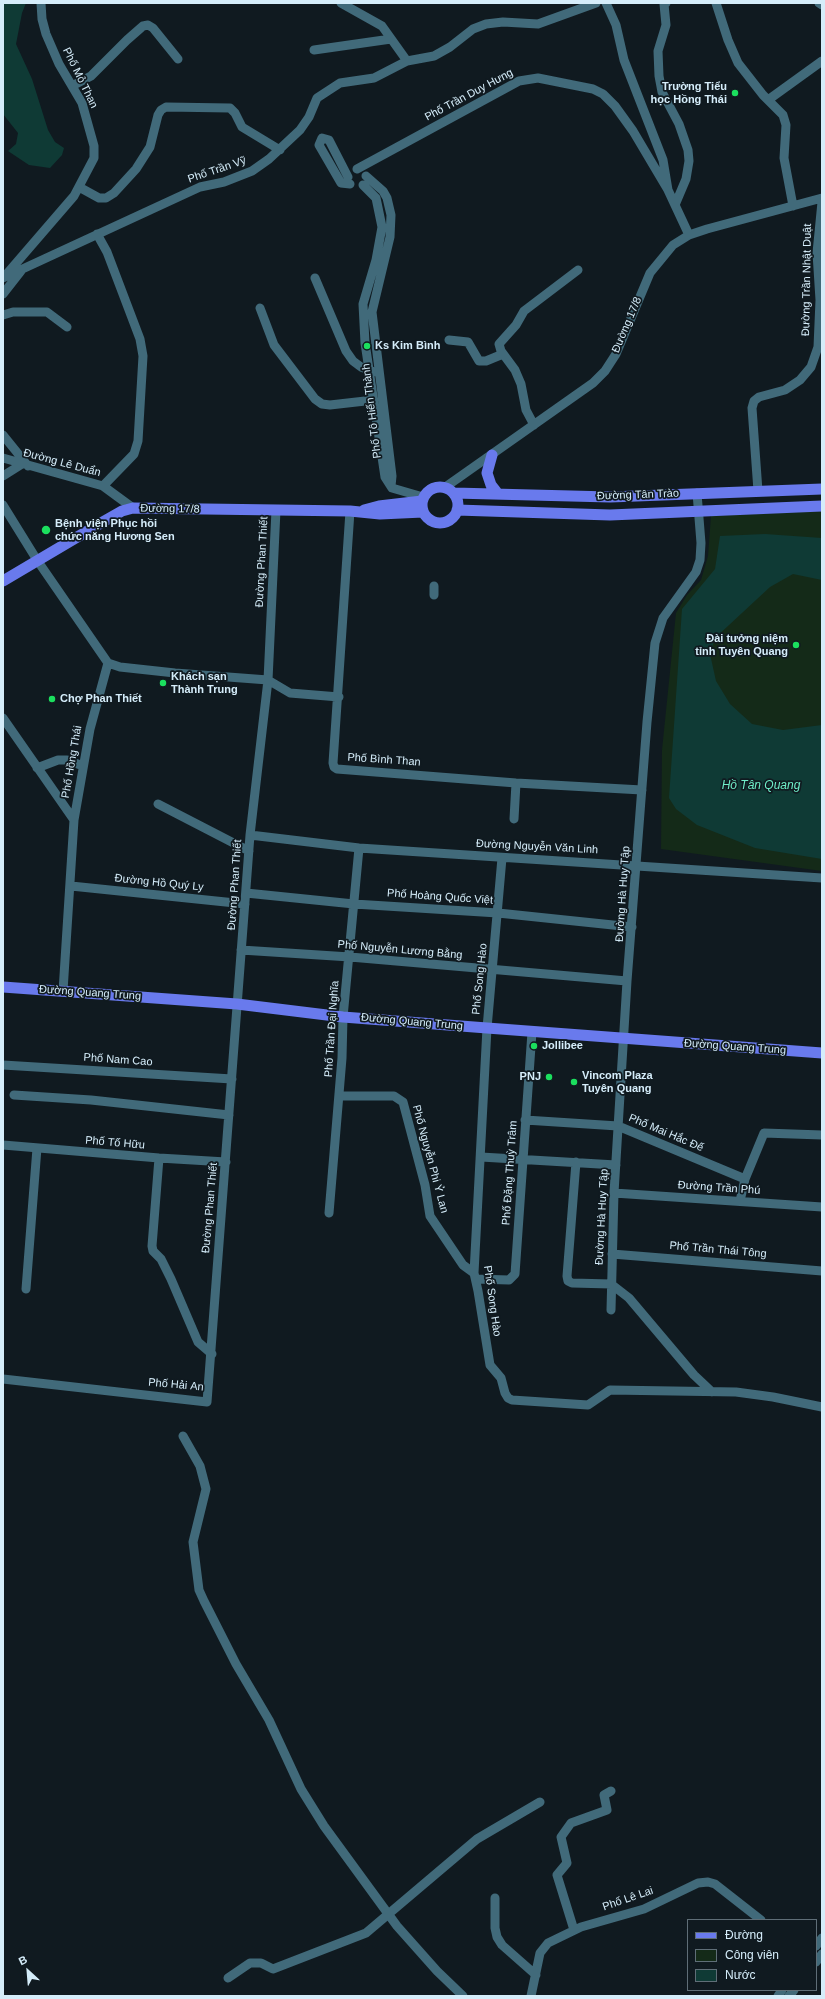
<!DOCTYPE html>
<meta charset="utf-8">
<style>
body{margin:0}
#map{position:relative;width:825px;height:1999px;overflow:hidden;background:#101a20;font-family:Helvetica,sans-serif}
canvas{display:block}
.frame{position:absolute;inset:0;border:4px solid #d5edfa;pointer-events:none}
.legend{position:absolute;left:687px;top:1919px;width:130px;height:72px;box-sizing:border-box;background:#101a20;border:1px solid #5f6e77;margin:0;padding:5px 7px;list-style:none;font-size:12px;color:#d5edfa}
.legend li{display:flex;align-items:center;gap:8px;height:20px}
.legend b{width:20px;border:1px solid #5f6e77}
.north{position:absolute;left:8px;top:1951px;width:40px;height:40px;-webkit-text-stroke:3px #101a20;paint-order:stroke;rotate:334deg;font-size:11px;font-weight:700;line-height:16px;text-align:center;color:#d5edfa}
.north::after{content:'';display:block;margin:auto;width:14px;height:18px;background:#d5edfa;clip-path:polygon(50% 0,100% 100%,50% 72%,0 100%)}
</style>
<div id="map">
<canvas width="825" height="1999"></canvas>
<div class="frame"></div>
<ul class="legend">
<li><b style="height:5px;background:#697aed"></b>Đường</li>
<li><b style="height:11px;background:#142a18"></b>Công viên</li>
<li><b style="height:11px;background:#0f3a35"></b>Nước</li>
</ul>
<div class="north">B</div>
</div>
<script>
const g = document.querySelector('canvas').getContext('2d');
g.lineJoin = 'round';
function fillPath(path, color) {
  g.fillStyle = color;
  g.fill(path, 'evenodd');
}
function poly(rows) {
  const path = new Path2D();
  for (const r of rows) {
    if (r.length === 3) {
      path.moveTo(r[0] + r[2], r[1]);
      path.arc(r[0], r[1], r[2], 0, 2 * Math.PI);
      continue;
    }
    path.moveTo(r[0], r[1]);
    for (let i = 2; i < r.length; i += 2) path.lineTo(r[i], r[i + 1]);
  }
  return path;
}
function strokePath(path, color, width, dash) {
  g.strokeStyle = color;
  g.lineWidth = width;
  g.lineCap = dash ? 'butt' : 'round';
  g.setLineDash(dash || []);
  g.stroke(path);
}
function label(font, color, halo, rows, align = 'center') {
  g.font = font + ' Helvetica,sans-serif';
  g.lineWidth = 3.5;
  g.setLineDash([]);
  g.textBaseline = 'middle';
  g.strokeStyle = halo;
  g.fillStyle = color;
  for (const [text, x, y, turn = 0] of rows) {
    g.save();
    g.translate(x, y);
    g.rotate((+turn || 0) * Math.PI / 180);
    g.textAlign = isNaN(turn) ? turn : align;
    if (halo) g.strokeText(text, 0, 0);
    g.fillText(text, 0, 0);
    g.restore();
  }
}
fillPath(poly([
 [822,511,822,871,661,849,662,750,676,613,687,595,701,580,708,556,711,516]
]), '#142a18');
fillPath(poly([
 [3,3,26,3,22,13,16,44,32,79,48,130,55,142,64,148,62,155,50,168,29,165,8,151,16,144,18,133,3,114],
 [765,534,822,538,822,580,793,574,770,587,715,638,710,654,716,681,730,704,752,724,783,730,822,725,822,859,755,848,697,825,676,809,669,798,682,609,715,569,720,536]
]), '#0f3a35');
strokePath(poly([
 [341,3,382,26,407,61],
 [606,3,616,25,624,60,663,160,668,190,689,235],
 [666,3,664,4,666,25,658,51,659,76,662,92,679,124,688,150,689,161,686,179,675,205],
 [716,3,728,40,738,63,763,95,783,115,786,125,784,158,793,206],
 [819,3,822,5],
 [314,50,391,39],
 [72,86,91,76,127,40,143,26,148,25,153,28,178,59],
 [768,100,822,61],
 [357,169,519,81,538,78,593,89,603,94,615,106,633,131,668,190],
 [366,176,383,191,387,198,391,215,390,237,372,312,392,476,391,486],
 [348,177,329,140,322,138,319,145,341,183,350,184],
 [363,185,376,198,382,227,376,260,363,304,365,343,385,477,392,488,423,497],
 [79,187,99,198,106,198,114,193,136,169,150,147,158,115,161,110,166,107,230,108,235,113,242,127,280,150],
 [97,234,107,252,140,339,143,356,138,441,134,454,103,486],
 [5,276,74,196,94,158,94,146,82,103,59,64,46,34,42,19,41,3],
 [3,278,200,187,224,182,252,171,269,159,300,130,309,117,317,98,340,83,374,78,407,61,434,56,450,47,473,29,486,24,503,22,538,24,596,3],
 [315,278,346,351,353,361,361,367,374,372],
 [3,294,21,271],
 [260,308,274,345,315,399,322,404,330,405,374,400],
 [3,315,13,312,47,312,67,327],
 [449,340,468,342,479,361,486,361,503,354],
 [534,425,526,410,521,384,515,370,501,351,499,344,516,325,524,311,578,270],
 [3,435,28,466],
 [3,458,103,486,133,508],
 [3,476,22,464],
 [444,488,593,383,605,371,616,354,650,273,673,245,689,235,707,229,822,198],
 [758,491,752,408,754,401,759,397,785,390,800,380,811,367,818,347,820,300,817,253,822,202],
 [3,505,37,560,108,663,90,729,74,820,63,991],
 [350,511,333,763,334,767,337,769,516,783,642,790],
 [434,586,434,595],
 [108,663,120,667,175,673,268,680,290,693,339,697],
 [3,718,74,820],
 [37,768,58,760,67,760,83,766],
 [158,804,249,851],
 [514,819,516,783],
 [250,835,359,848,822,878],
 [502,858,487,1028,474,1273,478,1291,490,1365,501,1378,505,1393,508,1398,512,1400,588,1405,610,1390,736,1392,773,1397,822,1407],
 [71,886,245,904],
 [246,893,354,904,498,913,632,927],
 [241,950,350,957,627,981],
 [3,1065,232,1079],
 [14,1095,91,1100,229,1115],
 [339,1096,394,1096,403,1102,425,1185,430,1216,463,1265,474,1273],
 [525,1120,618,1126,745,1179],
 [3,1145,159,1158,226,1162],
 [481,1157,616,1165],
 [159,1158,152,1246,153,1251,161,1259,171,1279,198,1342,212,1354],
 [576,1162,567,1276,568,1281,572,1283,611,1284,629,1298,694,1375,712,1392],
 [614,1193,822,1207],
 [740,1201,745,1179,764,1133,822,1135],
 [329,1213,342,1058,343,1017,359,848],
 [612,1254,822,1271],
 [476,1279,509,1280,515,1274,532,1032],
 [26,1289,37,1148],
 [611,1310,614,1193,627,981,647,722,655,643,663,618,696,572,700,560,701,543,697,493],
 [3,1379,207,1402,250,835,268,680,276,510],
 [183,1436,200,1466,206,1489,193,1542,199,1590,204,1601,236,1664,269,1720,301,1789,324,1826,397,1926,437,1971,463,1996],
 [495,1898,495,1928,497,1937,502,1945,536,1975],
 [574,1930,557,1875,567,1863,561,1837,571,1823,607,1810,604,1795,611,1791],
 [816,1946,822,1938],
 [816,1962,822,1954],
 [228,1978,250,1963,261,1963,273,1969,366,1933,477,1839,540,1802],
 [531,1996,540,1953,548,1943,581,1927,644,1909,698,1883,708,1882,715,1884,761,1920],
 [778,1996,782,1990],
 [789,1996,794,1990]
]), '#416a7a', 9);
strokePath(poly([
 [492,455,487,473,491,485,498,494],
 [440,505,18],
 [454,493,610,497,822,489],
 [364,510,379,506,422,501],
 [457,510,610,515,822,506],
 [3,581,101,523,122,511,133,508,350,511,380,514,423,512],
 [3,987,237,1004,343,1017,487,1028,822,1053]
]), '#697aed', 11);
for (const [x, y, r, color] of [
 [735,93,4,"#1bdf5e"],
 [367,346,4,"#1bdf5e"],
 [46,530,5,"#1bdf5e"],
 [796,645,4,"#1bdf5e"],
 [163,683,4,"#1bdf5e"],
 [52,699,4,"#1bdf5e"],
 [534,1046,4,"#1bdf5e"],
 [549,1077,4,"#1bdf5e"],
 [574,1082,4,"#1bdf5e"]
]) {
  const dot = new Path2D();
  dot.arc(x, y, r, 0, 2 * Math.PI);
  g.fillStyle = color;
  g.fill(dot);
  strokePath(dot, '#101a20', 1.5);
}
label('11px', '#d5edfa', '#101a20', [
 ["Phố Mỏ Than",80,78,64],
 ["Phố Trần Duy Hưng",469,95,-28],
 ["Phố Trần Vỹ",217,170,-19],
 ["Đường Trần Nhật Duật",807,280,-89],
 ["Đường 17/8",627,325,-67],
 ["Phố Tô Hiến Thành",372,411,-97],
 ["Đường Lê Duẩn",62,463,15],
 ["Đường Tân Trào",638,495,-2],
 ["Đường 17/8",170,509,1],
 ["Đường Phan Thiết",262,562,-87],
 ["Phố Bình Than",384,760,4],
 ["Phố Hồng Thái",72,762,-80],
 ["Đường Nguyễn Văn Linh",537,847,3],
 ["Đường Hồ Quý Ly",159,883,6],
 ["Đường Phan Thiết",235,885,-86],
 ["Đường Hà Huy Tập",623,894,-86],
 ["Phố Hoàng Quốc Việt",440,897,4],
 ["Phố Nguyễn Lương Bằng",400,950,5],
 ["Phố Song Hào",480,979,-84],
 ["Đường Quang Trung",90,993,4],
 ["Đường Quang Trung",412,1022,5],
 ["Phố Trần Đại Nghĩa",332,1029,-86],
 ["Đường Quang Trung",735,1047,4],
 ["Phố Nam Cao",118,1060,4],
 ["Phố Mai Hắc Đế",666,1133,23],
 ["Phố Tố Hữu",115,1143,5],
 ["Phố Nguyễn Phi Ỷ Lan",430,1159,75],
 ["Phố Đặng Thuỳ Trâm",510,1173,-86],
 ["Đường Trần Phú",719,1188,4],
 ["Đường Phan Thiết",210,1208,-85],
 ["Đường Hà Huy Tập",602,1217,-87],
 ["Phố Trần Thái Tông",718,1250,5],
 ["Phố Song Hào",492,1301,82],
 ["Phố Hải An",176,1385,5],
 ["Phố Lê Lai",628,1899,-19]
]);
label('bold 11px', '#d5edfa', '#101a20', [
 ["Trường Tiểu",727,87,"right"],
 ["học Hồng Thái",727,100,"right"],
 ["Ks Kim Bình",375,346],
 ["Bệnh viện Phục hồi",55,524],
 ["chức năng Hương Sen",55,537],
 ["Đài tưởng niệm",788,639,"right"],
 ["tỉnh Tuyên Quang",788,652,"right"],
 ["Khách sạn",171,677],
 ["Thành Trung",171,690],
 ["Chợ Phan Thiết",60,699],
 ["Jollibee",542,1046],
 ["Vincom Plaza",582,1076],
 ["Tuyên Quang",582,1089],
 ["PNJ",541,1077,"right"]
], 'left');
label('italic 12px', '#6fedc8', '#101a20', [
 ["Hồ Tân Quang",761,786]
]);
</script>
